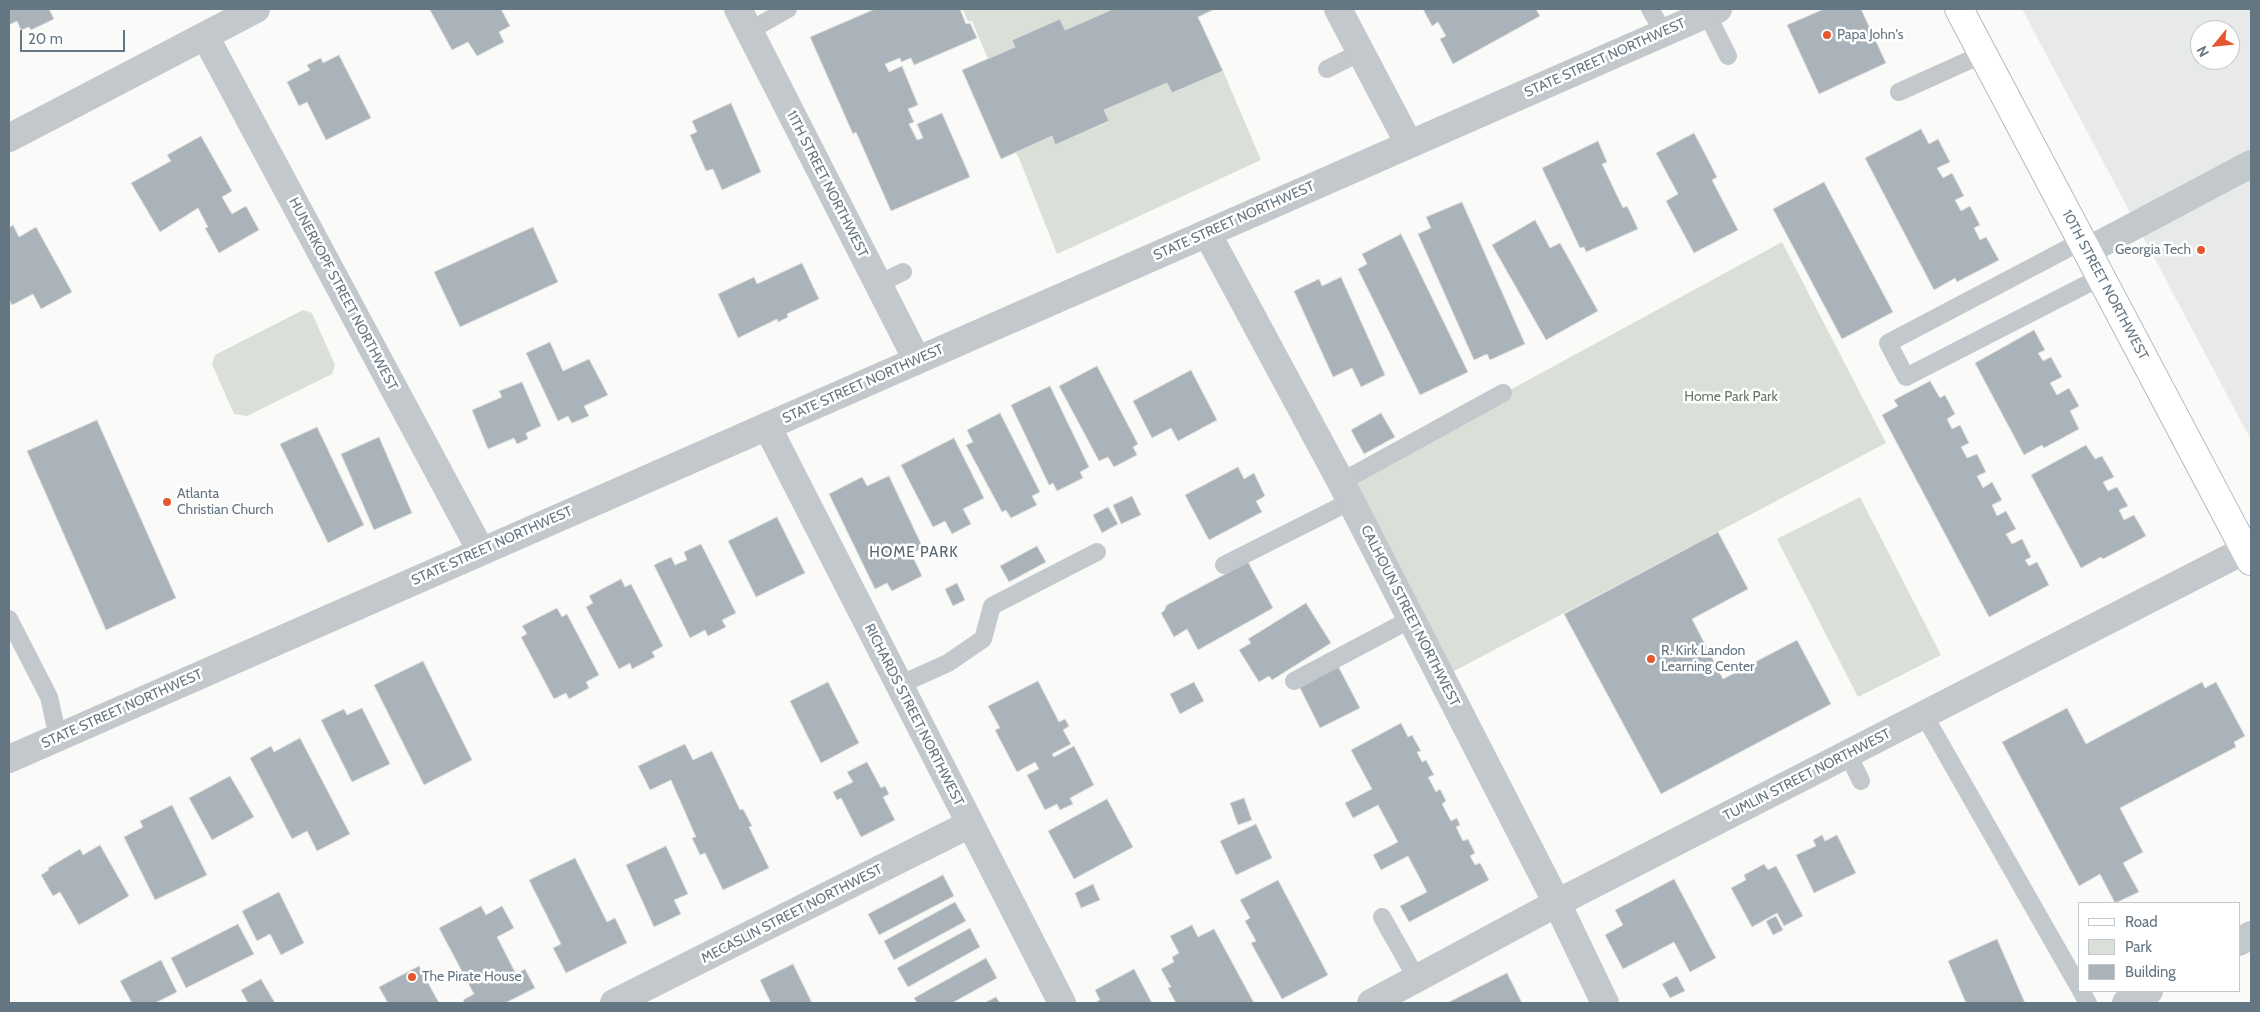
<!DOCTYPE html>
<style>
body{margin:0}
#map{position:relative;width:2260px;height:1012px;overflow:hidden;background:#fafaf8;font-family:Cabin,sans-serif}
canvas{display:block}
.frame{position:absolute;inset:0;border:10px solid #657683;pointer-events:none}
.legend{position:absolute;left:2078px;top:902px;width:162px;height:90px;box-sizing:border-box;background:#fff;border:1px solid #c1c8cd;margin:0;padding:6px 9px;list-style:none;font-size:15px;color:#657683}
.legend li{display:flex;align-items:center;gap:10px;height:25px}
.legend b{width:25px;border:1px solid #c1c8cd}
.north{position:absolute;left:2190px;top:20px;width:50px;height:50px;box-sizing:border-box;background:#fff;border:1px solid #c1c8cd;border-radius:50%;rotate:242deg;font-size:14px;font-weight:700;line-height:20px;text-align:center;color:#657683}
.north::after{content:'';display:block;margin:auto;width:18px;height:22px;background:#e4572e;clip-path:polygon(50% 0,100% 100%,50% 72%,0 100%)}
.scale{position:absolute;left:20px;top:30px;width:105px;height:22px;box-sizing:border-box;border:2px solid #657683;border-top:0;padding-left:6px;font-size:15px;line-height:18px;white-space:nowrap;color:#657683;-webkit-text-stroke:4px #fff;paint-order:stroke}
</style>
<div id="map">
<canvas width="2260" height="1012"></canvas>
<div class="frame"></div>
<ul class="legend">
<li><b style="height:6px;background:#fff"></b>Road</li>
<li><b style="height:14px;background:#dadfd7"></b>Park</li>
<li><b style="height:14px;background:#aab3b9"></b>Building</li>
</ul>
<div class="north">N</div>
<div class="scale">20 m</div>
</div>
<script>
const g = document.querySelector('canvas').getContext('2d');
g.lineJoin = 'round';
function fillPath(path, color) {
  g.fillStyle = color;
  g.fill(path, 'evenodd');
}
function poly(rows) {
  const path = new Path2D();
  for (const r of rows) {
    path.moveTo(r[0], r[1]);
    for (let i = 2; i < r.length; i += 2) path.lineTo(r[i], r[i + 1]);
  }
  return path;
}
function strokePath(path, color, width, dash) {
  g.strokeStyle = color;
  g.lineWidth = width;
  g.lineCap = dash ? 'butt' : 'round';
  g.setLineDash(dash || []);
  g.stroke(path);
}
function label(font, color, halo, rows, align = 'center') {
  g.font = font + ' Cabin,sans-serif';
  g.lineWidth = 5;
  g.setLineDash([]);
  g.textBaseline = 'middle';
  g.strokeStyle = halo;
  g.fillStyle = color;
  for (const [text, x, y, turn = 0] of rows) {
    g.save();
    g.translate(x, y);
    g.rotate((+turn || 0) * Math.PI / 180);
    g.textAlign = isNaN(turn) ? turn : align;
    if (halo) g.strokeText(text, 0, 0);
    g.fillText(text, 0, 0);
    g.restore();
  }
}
fillPath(poly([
 [2022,9,2251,9,2251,440],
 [2200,30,2230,30,2230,60,2200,60]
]), '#e8e9e9');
fillPath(poly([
 [966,9,1113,9,1065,30,1012,40,1015,47,988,59,972,21,968,21,963,10],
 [1223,71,1261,160,1057,254,1019,158,1015,152,1052,136,1055,145,1109,122,1104,110,1167,83,1173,93],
 [1782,242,1886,443,1441,678,1341,482],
 [303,310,312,313,335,365,332,374,247,416,234,414,212,364,215,355],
 [1860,497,1941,655,1858,697,1777,539]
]), '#dadfd7');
const building = poly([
 [9,9,49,9,54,19,31,30,29,27,21,30,17,21,9,25,9,9],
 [433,9,501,9,510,26,499,32,504,42,477,56,468,42,452,50,430,10,433,9],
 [875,9,960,9,966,24,970,23,977,38,914,65,911,58,901,62,900,58,885,64,889,72,902,66,918,105,908,109,914,122,909,124,917,140,923,138,917,124,942,113,970,177,891,211,856,132,853,134,810,37,875,9],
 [1113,9,1215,9,1198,17,1223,71,1172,93,1167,83,1104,110,1109,121,1055,145,1052,136,1001,159,962,70,1015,47,1012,40,1060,19,1065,30,1113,9],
 [1423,9,1536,9,1540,16,1453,64,1440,39,1446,36,1438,22,1432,26,1423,9],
 [1824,9,1861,9,1886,63,1819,94,1787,25,1824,9],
 [339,55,371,118,326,140,307,102,299,106,287,82,310,70,307,65,321,58,323,63,339,55],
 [731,103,761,172,722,190,713,169,706,171,690,135,697,132,692,121,731,103],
 [1921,129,1929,144,1938,139,1950,162,1937,168,1943,178,1952,173,1964,196,1955,200,1961,211,1970,206,1980,225,1974,228,1980,240,1986,237,1999,260,1957,282,1955,278,1934,290,1865,158,1921,129],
 [1694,133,1717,177,1712,180,1738,230,1694,253,1666,201,1678,194,1656,153,1694,133],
 [201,136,232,191,222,197,232,214,246,206,259,230,219,253,205,228,208,227,198,208,160,232,131,183,171,161,167,155,201,136],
 [1598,141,1607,162,1602,164,1623,208,1627,206,1638,229,1586,252,1584,247,1580,248,1542,168,1598,141],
 [1824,182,1893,312,1842,339,1773,209,1824,182],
 [1462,202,1525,344,1490,360,1487,354,1474,360,1418,234,1431,228,1426,217,1462,202],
 [1535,220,1550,248,1560,243,1598,311,1546,340,1492,245,1535,220],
 [13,225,19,237,36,227,72,292,41,309,33,294,12,305,9,299,9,228,13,225],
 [533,227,558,282,460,327,434,272,533,227],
 [1401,234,1468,372,1420,395,1358,269,1367,264,1362,254,1401,234],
 [802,263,819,299,787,314,788,317,778,322,777,319,738,338,718,294,754,277,757,284,802,263],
 [1341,277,1385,375,1361,387,1352,368,1333,377,1294,291,1319,279,1322,286,1341,277],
 [2034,330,2045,350,2038,353,2043,361,2051,357,2062,377,2050,383,2057,395,2069,388,2079,406,2070,411,2079,429,2044,448,2042,445,2024,455,1975,363,2034,330],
 [550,342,563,371,589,359,608,395,584,406,589,416,572,423,568,416,558,421,526,353,550,342],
 [1097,366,1138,444,1133,447,1137,455,1114,467,1108,457,1099,461,1059,386,1097,366],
 [1191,370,1217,420,1178,441,1171,428,1152,438,1133,401,1191,370],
 [1930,381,1940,398,1945,395,1955,414,1947,419,1952,429,1960,425,1969,443,1961,447,1967,458,1977,454,1986,472,1977,476,1983,488,1992,482,2002,500,1992,505,1997,516,2006,511,2016,529,2006,534,2012,544,2022,539,2031,557,2025,560,2029,566,2037,562,2049,585,1989,617,1882,415,1898,406,1894,400,1930,381],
 [522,382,541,426,526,433,528,439,517,444,514,438,488,449,472,410,502,397,499,391,522,382],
 [1050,386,1089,467,1080,472,1083,478,1057,491,1053,483,1049,485,1011,405,1050,386],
 [1000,413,1040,492,1032,496,1037,505,1011,518,1006,510,1002,512,966,445,973,442,967,430,1000,413],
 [1381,413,1395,437,1364,454,1351,430,1381,413],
 [97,420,176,598,106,630,27,451,97,420],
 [317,427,364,525,328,543,280,444,317,427],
 [379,437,412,513,374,530,341,454,379,437],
 [954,438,984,498,963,509,971,524,952,534,945,521,933,527,901,465,954,438],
 [2086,445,2095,459,2102,456,2114,477,2103,482,2108,491,2117,487,2128,506,2119,510,2124,520,2134,515,2146,536,2103,559,2101,557,2081,568,2031,475,2086,445],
 [1238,467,1244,479,1254,473,1265,496,1256,501,1262,512,1209,540,1185,495,1238,467],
 [889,476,923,548,911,553,922,576,892,591,887,583,875,589,829,494,862,477,867,486,889,476],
 [1132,496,1141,515,1121,524,1113,505,1132,496],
 [1108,507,1118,524,1102,533,1093,515,1108,507],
 [777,517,805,573,756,597,728,541,777,517],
 [1718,532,1748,589,1692,619,1723,679,1797,640,1831,704,1661,794,1564,614,1718,532],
 [701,544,736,613,722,620,726,627,708,636,705,630,690,638,654,565,671,557,675,565,687,560,684,552,701,544],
 [1037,546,1046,562,1009,582,1000,566,1037,546],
 [1248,562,1273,608,1198,650,1187,629,1174,637,1161,613,1164,611,1167,605,1248,562],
 [621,579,625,587,631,584,663,646,652,652,655,657,632,669,630,663,619,669,586,607,593,603,589,596,621,579],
 [957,583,965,600,953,606,945,589,957,583],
 [1306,603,1331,643,1272,680,1269,676,1259,682,1239,650,1251,643,1248,639,1306,603],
 [557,608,562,617,567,614,599,675,586,682,589,688,569,699,566,693,554,699,521,637,527,634,522,626,557,608],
 [423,661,472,760,424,785,374,685,423,661],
 [1337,664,1360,708,1320,728,1298,684,1337,664],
 [1038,681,1059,722,1065,719,1069,726,1063,730,1071,744,1052,754,1054,757,1074,746,1094,785,1070,798,1073,804,1060,810,1057,804,1045,810,1027,775,1039,769,1035,762,1017,772,995,730,1000,728,988,706,1038,681],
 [828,682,859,743,821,763,790,701,828,682],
 [1194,682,1204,701,1180,714,1170,694,1194,682],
 [2202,682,2205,688,2216,682,2245,736,2234,742,2236,747,2120,808,2143,852,2123,863,2139,892,2115,903,2100,874,2079,886,2002,742,2067,708,2086,744,2202,682],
 [362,708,390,764,352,782,321,720,344,709,347,715,362,708],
 [1401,723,1408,737,1412,735,1421,751,1417,752,1422,762,1426,760,1434,775,1428,777,1436,792,1440,789,1446,801,1442,804,1451,821,1457,818,1460,825,1456,827,1463,841,1468,839,1475,853,1470,856,1475,865,1480,863,1489,880,1409,922,1400,906,1427,892,1408,856,1381,870,1373,855,1398,842,1378,805,1353,818,1345,803,1372,789,1351,750,1401,723],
 [300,738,350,834,317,851,307,831,292,839,250,758,271,746,274,752,300,738],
 [685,744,693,760,712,751,740,810,743,809,752,826,749,827,769,868,723,890,705,853,700,855,692,838,696,837,671,780,650,790,638,766,685,744],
 [867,762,881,788,885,786,889,794,883,797,895,820,861,837,841,798,837,800,833,792,853,782,847,772,867,762],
 [230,776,254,817,212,840,189,798,230,776],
 [1244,798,1252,820,1238,825,1230,803,1244,798],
 [1107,799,1133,847,1074,879,1048,831,1107,799],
 [172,805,207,875,155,900,124,837,143,827,140,821,172,805],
 [1256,824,1272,858,1236,875,1220,841,1256,824],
 [1822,835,1825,841,1837,835,1856,873,1814,893,1796,855,1816,846,1813,840,1822,835],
 [100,845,129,896,79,925,60,892,53,896,41,875,49,870,48,868,80,849,83,855,100,845],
 [666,846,688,894,674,900,681,914,654,927,626,865,666,846],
 [575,858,607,922,615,918,627,943,566,973,553,948,561,944,529,880,575,858],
 [1764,864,1768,870,1776,866,1803,916,1784,926,1777,913,1752,927,1731,888,1746,880,1744,875,1764,864],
 [943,875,954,896,879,935,868,914,943,875],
 [1674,879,1716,958,1690,972,1674,942,1623,969,1605,935,1623,925,1615,910,1674,879],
 [1278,880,1328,975,1282,999,1251,943,1256,941,1245,921,1250,918,1240,900,1278,880],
 [1093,884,1100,900,1081,908,1075,893,1093,884],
 [279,892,304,943,281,955,270,934,257,941,242,911,279,892],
 [955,902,966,921,894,960,884,941,955,902],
 [481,906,486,915,502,906,514,928,497,937,516,974,525,969,535,988,505,1003,465,1003,463,1000,474,994,439,928,481,906],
 [1776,916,1783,930,1773,935,1766,921,1776,916],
 [238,924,254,954,186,988,171,958,238,924],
 [1192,925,1198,937,1214,929,1254,1003,1176,1003,1168,988,1171,987,1161,969,1174,962,1172,957,1179,953,1170,936,1192,925],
 [970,928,980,947,908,987,897,968,970,928],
 [1997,939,2025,1003,1966,1003,1948,961,1997,939],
 [986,958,997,978,952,1003,917,1003,914,998,986,958],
 [161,960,177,992,155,1003,132,1003,120,981,161,960],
 [793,964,812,1003,771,1003,760,980,793,964],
 [419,966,439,1003,388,1003,379,987,419,966],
 [1134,969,1152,1003,1098,1003,1097,1001,1100,1000,1095,990,1134,969],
 [1507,973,1522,1003,1447,1003,1507,973],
 [1677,976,1685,991,1670,998,1662,984,1677,976],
 [261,979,275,1003,248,1003,241,990,261,979],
 [996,997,1000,1003,984,1003,996,997]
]);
fillPath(building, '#aab3b9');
strokePath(building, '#dcdcda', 1);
const secondary = poly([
 [1959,9,2251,561]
]);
strokePath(secondary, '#b3babf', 30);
strokePath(poly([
 [1650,9,1664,33],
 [1707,14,1728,56],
 [749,31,788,9],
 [1327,69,1361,52],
 [1899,92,1983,54],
 [2082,241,1888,343,1906,377,2101,277],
 [878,284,903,272],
 [1341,482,1503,393],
 [1224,565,1351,501],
 [9,619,49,697,58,737],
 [1294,681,1411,619],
 [899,685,948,663,983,639,992,606,1097,552],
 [1924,715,2079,987],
 [1848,754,1861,781],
 [1382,917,1417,979],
 [2081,991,2088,1003]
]), '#c3c8cc', 18);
strokePath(poly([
 [738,9,917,360],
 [1338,9,1409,144],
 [205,36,481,551],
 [9,138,256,9],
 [1207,233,1341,482,1557,903,1605,1003],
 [2087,251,2251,164],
 [767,426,1062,1003],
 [9,759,1718,9],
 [2239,942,2251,935],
 [614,1003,970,824],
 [1371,1003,1557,903,2245,550],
 [2126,1003,2149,991]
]), '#c3c8cc', 28);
strokePath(secondary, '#fff', 28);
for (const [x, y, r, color] of [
 [1827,35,5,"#e4572e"],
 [2201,250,5,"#e4572e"],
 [167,502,5,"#e4572e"],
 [1651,659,5,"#e4572e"],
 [412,977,5,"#e4572e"]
]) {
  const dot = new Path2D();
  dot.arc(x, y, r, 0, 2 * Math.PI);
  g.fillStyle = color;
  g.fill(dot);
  strokePath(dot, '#fff', 2);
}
label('14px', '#657683', '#fff', [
 ["Papa John's",1837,35],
 ["Georgia Tech",2191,250,"right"],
 ["Atlanta",177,494],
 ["Christian Church",177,510],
 ["R. Kirk Landon",1661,651],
 ["Learning Center",1661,667],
 ["The Pirate House",422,977]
], 'left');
label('14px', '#657683', '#fff', [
 ["STATE STREET NORTHWEST",1605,58,-24],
 ["11TH STREET NORTHWEST",827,184,63],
 ["STATE STREET NORTHWEST",1234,221,-24],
 ["10TH STREET NORTHWEST",2105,285,62],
 ["HUNERKOPF STREET NORTHWEST",343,294,62],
 ["STATE STREET NORTHWEST",863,384,-24],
 ["STATE STREET NORTHWEST",492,546,-24],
 ["CALHOUN STREET NORTHWEST",1410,616,63],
 ["STATE STREET NORTHWEST",122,709,-24],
 ["RICHARDS STREET NORTHWEST",914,715,63],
 ["TUMLIN STREET NORTHWEST",1807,775,-27],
 ["MECASLIN STREET NORTHWEST",792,914,-27]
]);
label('14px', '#687a64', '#fff', [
 ["Home Park Park",1731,397]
]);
g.letterSpacing = '1px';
label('15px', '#57646e', '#fff', [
 ["HOME PARK",914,553]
]);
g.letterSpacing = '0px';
</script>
